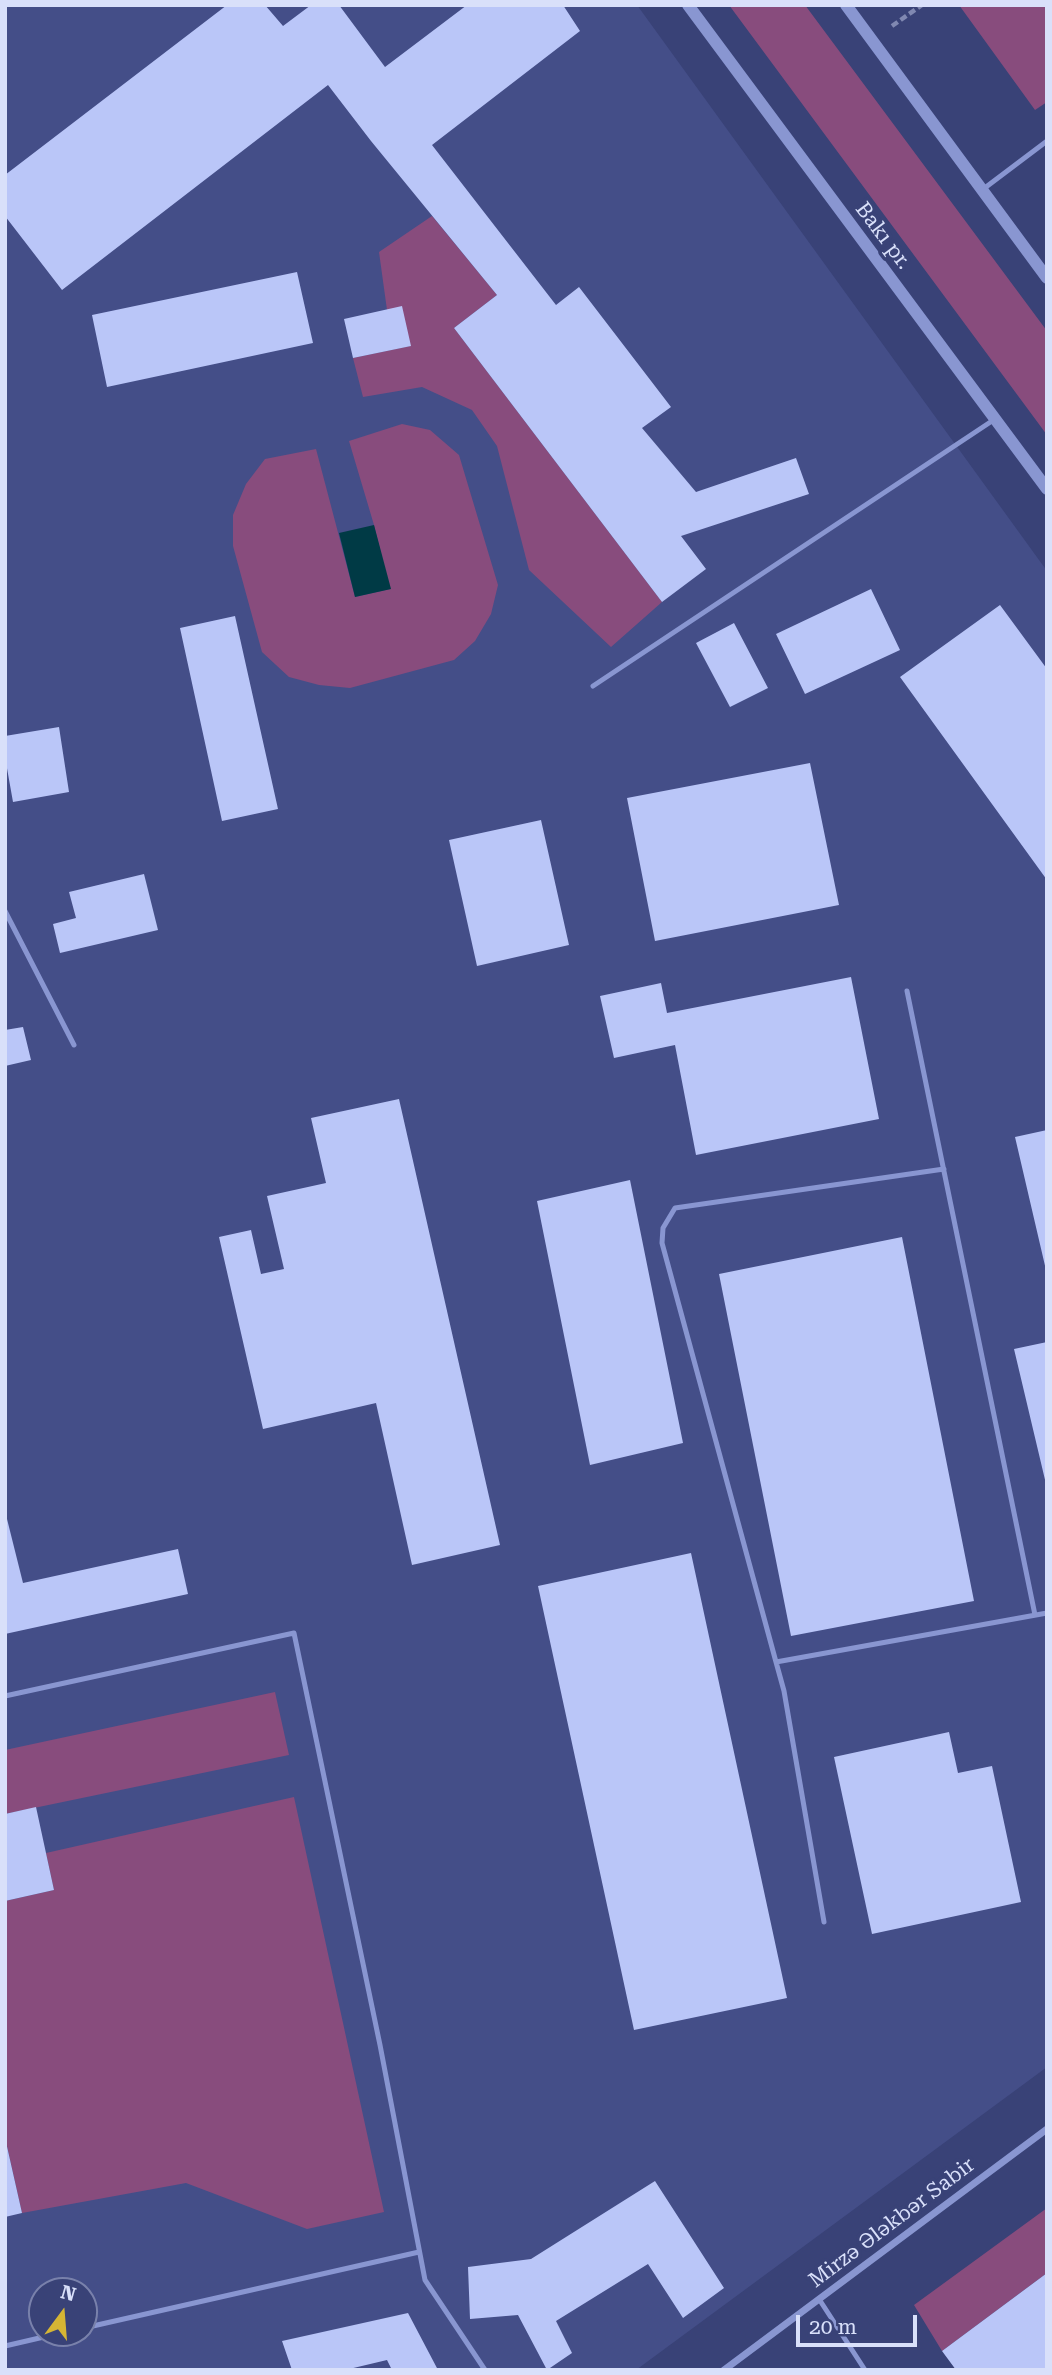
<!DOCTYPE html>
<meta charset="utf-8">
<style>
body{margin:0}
#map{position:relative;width:1052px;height:2375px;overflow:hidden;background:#394277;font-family:"Roboto Serif",serif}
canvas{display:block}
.frame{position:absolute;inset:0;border:7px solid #d9e0fa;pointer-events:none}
.north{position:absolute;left:28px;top:2277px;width:70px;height:70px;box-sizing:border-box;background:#394277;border:2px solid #7981ab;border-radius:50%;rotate:16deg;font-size:19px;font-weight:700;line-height:28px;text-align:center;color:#d9e0fa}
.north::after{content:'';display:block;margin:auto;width:24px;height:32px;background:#d5b534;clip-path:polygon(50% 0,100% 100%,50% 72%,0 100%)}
.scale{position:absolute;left:796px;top:2315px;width:121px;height:32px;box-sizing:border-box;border:4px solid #d9e0fa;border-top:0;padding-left:9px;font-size:21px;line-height:24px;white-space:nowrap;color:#d9e0fa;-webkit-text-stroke:5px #394277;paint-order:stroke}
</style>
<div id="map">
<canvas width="1052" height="2375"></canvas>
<div class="frame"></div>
<div class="north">N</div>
<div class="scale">20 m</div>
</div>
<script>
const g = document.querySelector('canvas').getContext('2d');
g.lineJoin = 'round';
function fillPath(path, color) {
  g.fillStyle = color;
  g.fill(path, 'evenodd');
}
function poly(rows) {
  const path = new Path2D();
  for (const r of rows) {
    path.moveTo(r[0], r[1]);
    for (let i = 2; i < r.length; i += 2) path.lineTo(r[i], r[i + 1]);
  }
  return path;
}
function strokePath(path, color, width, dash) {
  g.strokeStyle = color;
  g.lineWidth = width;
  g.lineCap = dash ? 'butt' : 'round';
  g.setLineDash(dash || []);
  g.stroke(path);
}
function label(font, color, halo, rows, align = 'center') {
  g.font = font + ' "Roboto Serif",serif';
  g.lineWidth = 7;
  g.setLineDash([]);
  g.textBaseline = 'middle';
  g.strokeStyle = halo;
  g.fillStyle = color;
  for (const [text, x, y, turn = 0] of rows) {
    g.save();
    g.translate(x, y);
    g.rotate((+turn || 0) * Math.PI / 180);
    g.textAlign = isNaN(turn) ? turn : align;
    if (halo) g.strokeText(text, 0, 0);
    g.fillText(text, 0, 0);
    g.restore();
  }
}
fillPath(poly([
 [5,5,637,5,1047,571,1047,2067,636,2370,5,2370],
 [42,2291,84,2291,84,2333,42,2333]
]), '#444e88');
fillPath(poly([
 [729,5,805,5,1047,331,1047,435],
 [959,5,1047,5,1047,102,1035,110],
 [432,216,497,295,454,328,662,602,611,647,529,570,497,446,472,410,422,387,363,397,353,358,410,346,387,310,379,252],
 [402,424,430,430,459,455,498,585,491,614,475,641,454,660,350,688,319,685,289,677,262,652,233,546,233,515,246,484,265,459,316,449,355,597,390,589,374,525,349,441],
 [275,1692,289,1755,5,1814,5,1750],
 [294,1797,384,2212,307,2229,186,2183,22,2213,5,2137,5,1901,54,1890,46,1853],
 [1047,2208,1047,2273,942,2351,914,2305]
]), '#884c7d');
fillPath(poly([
 [374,525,391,589,355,597,339,533]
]), '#003a45');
fillPath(poly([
 [227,5,265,5,283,26,311,5,339,5,385,67,467,5,563,5,580,31,432,145,556,305,579,287,671,407,642,428,696,492,796,458,809,494,681,536,706,569,662,602,454,328,497,295,371,141,328,85,62,290,5,216,5,175],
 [297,272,313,343,107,387,92,315],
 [402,306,411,346,353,358,344,319],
 [871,589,900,650,805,694,776,634],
 [1000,605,1047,669,1047,880,900,677],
 [235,616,278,809,222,821,180,628],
 [734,623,768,688,730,707,696,643],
 [59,727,69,792,13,802,5,757,5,736],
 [810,763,839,905,655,941,627,798],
 [541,820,569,945,477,966,449,840],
 [144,874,158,930,60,953,53,924,76,918,69,892],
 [851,977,879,1119,696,1155,675,1045,614,1058,600,996,661,983,667,1013],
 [23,1027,31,1060,5,1066,5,1030],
 [399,1099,500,1545,412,1565,376,1403,263,1429,219,1237,251,1230,261,1274,284,1269,267,1196,326,1183,311,1118],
 [1047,1130,1047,1270,1046,1270,1015,1137],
 [630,1180,683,1443,590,1465,537,1201],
 [902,1237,974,1601,791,1636,719,1274],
 [1047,1342,1047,1484,1046,1484,1014,1349],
 [5,1511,23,1583,178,1549,188,1594,5,1634],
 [691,1553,787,1998,634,2030,538,1586],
 [949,1732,958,1773,992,1766,1021,1902,872,1934,834,1757],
 [36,1807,54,1890,5,1901,5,1814],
 [6,2142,22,2213,5,2217,5,2143],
 [655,2181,724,2288,683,2318,648,2264,556,2321,572,2353,547,2370,518,2315,470,2319,468,2267,531,2259],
 [1047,2273,1047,2370,956,2370,942,2351],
 [408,2313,438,2370,392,2370,387,2360,345,2370,292,2370,282,2341]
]), '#bac6f8');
strokePath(poly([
 [892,26,922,5]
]), '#8088b1', 4.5, [7, 3.5]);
strokePath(poly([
 [982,190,1047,141],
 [593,686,995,419],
 [5,911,74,1045],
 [907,991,1035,1615],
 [776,1662,662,1243,663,1228,675,1208,944,1169],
 [5,1696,294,1633,380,2045,425,2280,485,2370],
 [824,1922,784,1691,776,1662,1047,1613],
 [819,2299,865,2370],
 [84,2328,419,2252],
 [5,2346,61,2333]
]), '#8996d1', 5);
strokePath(poly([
 [724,2370,1047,2129]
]), '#8996d1', 7);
strokePath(poly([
 [688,5,1047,489],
 [846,5,1047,278]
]), '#8996d1', 12);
label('21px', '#d9e0fa', '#394277', [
 ["Bakı pr.",883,236,53],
 ["Mirzə Ələkbər Sabir",892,2223,-37]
]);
</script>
